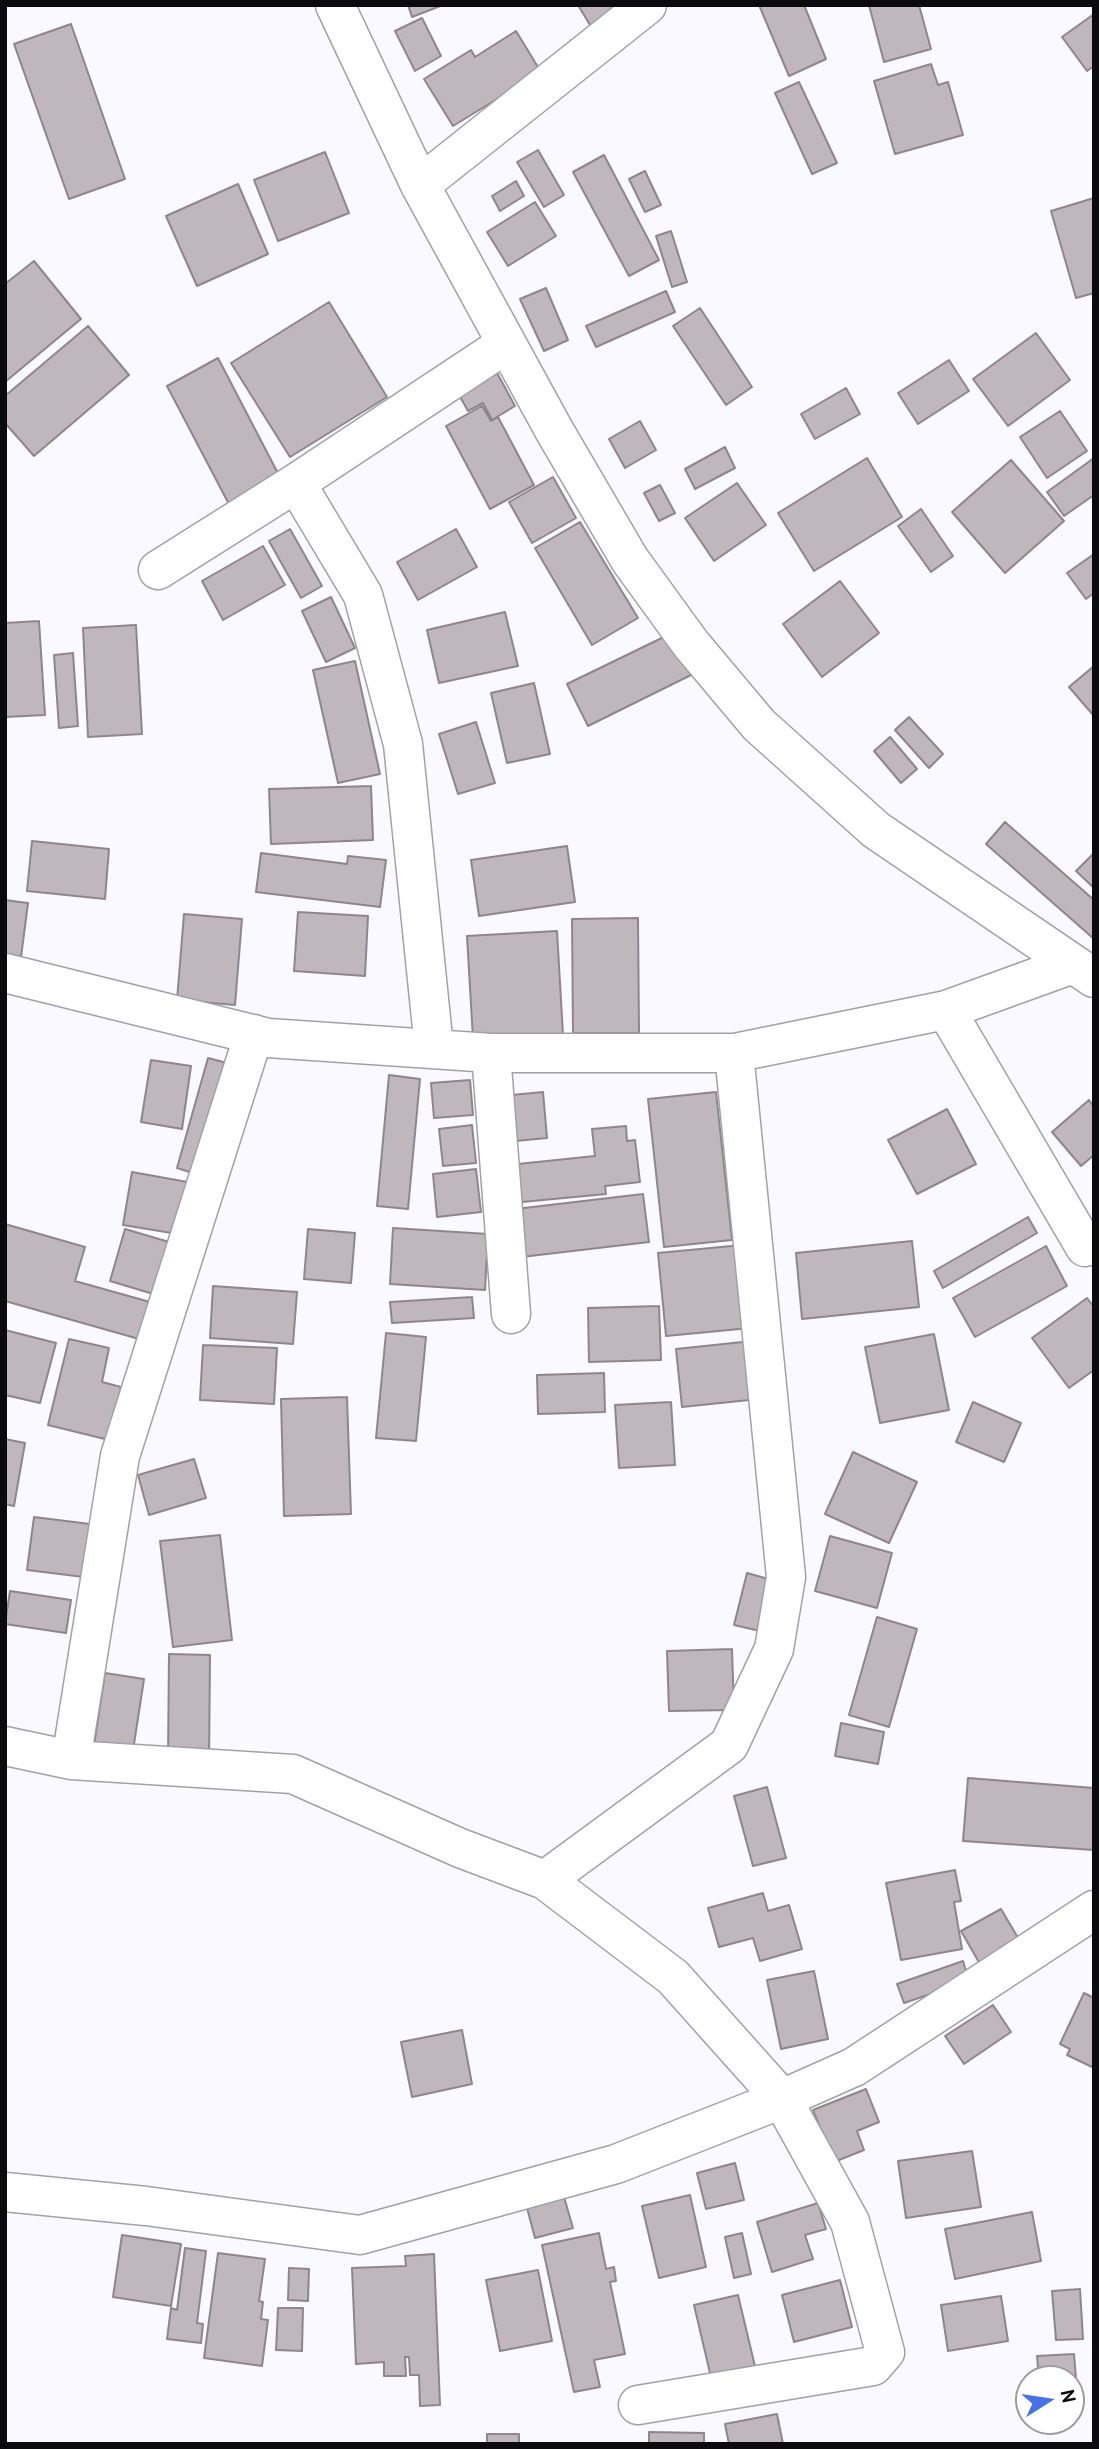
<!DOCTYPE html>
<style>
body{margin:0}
#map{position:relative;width:1099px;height:2449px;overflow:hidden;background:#f9f9ff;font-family:"PT Sans",sans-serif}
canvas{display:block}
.frame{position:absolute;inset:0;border:7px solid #0b0b0e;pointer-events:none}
.north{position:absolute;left:1015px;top:2365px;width:70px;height:70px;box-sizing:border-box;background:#fff;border:2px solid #9d9d9f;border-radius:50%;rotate:78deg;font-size:19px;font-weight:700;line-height:28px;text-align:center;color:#0b0b0e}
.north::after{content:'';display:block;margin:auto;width:24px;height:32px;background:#4872e4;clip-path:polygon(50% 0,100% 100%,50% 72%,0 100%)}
</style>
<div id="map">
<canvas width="1099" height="2449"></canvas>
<div class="frame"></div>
<div class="north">N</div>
</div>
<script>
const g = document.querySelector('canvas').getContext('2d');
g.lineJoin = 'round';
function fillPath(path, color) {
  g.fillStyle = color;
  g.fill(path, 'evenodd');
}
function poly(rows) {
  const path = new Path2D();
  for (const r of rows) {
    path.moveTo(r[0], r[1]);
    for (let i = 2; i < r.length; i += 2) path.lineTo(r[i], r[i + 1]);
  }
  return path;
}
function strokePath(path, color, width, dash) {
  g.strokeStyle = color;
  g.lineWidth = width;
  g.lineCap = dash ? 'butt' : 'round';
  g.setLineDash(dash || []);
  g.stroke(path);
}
const building = poly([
 [408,5,443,5,412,17,408,5],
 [578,5,632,5,596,35,578,5],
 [759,5,804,5,826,59,789,76,759,5],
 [869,5,919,5,931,49,884,62,869,5],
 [1094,14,1094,66,1087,71,1062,37,1094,14],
 [422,18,441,56,415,71,395,31,422,18],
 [71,24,125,179,69,199,14,44,71,24],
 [516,31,541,72,453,126,424,79,471,50,475,57,516,31],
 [931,64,938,85,948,82,963,135,895,154,874,81,931,64],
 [799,82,837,163,812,174,775,93,799,82],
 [538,150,564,195,544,207,517,162,538,150],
 [325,152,349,213,278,241,254,180,325,152],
 [604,155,659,260,629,276,573,172,604,155],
 [645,171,661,205,645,212,629,179,645,171],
 [516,181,524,196,500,211,492,196,516,181],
 [238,184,268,254,197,286,166,216,238,184],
 [1094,198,1094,293,1076,298,1051,211,1094,198],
 [535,202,556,236,508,266,487,232,535,202],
 [671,231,687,282,672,287,656,236,671,231],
 [34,261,81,319,5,382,5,284,34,261],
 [546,288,568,340,544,351,520,299,546,288],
 [666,291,675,312,596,347,586,326,666,291],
 [329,302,387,397,290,457,231,363,329,302],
 [700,308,752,387,726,405,673,326,700,308],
 [88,326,129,375,34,456,5,423,5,396,88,326],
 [1036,333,1070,380,1008,426,973,379,1036,333],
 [218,358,283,483,232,510,167,386,218,358],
 [949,360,969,391,918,424,898,393,949,360],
 [496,371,515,406,492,420,483,403,468,411,458,393,496,371],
 [846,388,860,414,815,439,801,414,846,388],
 [482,406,491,421,498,417,534,485,490,509,446,426,482,406],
 [1060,411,1087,451,1047,478,1020,437,1060,411],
 [640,421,656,450,625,468,609,439,640,421],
 [725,447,735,468,695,489,685,469,725,447],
 [867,458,902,517,814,571,778,513,867,458],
 [1094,458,1094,495,1064,516,1047,492,1094,458],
 [1011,460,1064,521,1005,573,952,512,1011,460],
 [553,477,576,518,532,543,509,502,553,477],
 [737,483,766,525,714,561,685,518,737,483],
 [660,485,675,513,659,521,644,493,660,485],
 [921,509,953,556,931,572,898,526,921,509],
 [580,522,638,618,592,645,535,548,580,522],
 [290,529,322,586,301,598,269,541,290,529],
 [456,529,477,567,418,600,397,562,456,529],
 [263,546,285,585,223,620,202,581,263,546],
 [1094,554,1094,593,1086,599,1067,573,1094,554],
 [840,581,879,633,822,677,783,624,840,581],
 [331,597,355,648,326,662,302,611,331,597],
 [505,612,518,666,439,683,427,630,505,612],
 [39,621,45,715,5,717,5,623,39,621],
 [136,625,142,734,88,737,83,628,136,625],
 [670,634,691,675,588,726,567,684,670,634],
 [73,653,78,726,59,728,54,655,73,653],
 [355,661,380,774,338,783,313,670,355,661],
 [1094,666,1094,716,1069,687,1094,666],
 [534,683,550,754,507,763,491,693,534,683],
 [909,717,943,754,929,768,895,730,909,717],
 [476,722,495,783,458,794,439,734,476,722],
 [890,737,917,769,901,783,874,751,890,737],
 [371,786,373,840,271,844,269,789,371,786],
 [1005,822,1094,900,1094,939,986,844,1005,822],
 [32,841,109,849,105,899,27,891,32,841],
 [567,846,575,902,479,916,471,860,567,846],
 [261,853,347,864,348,856,386,860,380,907,256,892,261,853],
 [1094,853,1094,888,1076,871,1094,853],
 [5,900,28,903,20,965,5,963,5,900],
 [298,912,368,916,365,976,294,971,298,912],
 [184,914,242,919,235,1005,177,1000,184,914],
 [638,918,639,1033,573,1033,572,919,638,918],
 [557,931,563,1035,473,1039,467,936,557,931],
 [208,1058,231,1064,199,1175,177,1168,208,1058],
 [151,1060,191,1066,182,1129,141,1122,151,1060],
 [389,1075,420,1079,408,1209,377,1206,389,1075],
 [470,1080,473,1115,434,1118,431,1083,470,1080],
 [543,1092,547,1138,505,1142,501,1096,543,1092],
 [716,1092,732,1240,664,1247,648,1099,716,1092],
 [1089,1100,1094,1107,1094,1155,1081,1166,1052,1132,1089,1100],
 [947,1109,976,1164,917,1194,888,1140,947,1109],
 [472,1125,476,1163,443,1166,439,1129,472,1125],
 [626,1126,627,1141,635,1140,640,1182,605,1186,606,1194,522,1202,518,1164,595,1156,592,1129,626,1126],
 [476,1169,481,1212,437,1217,433,1174,476,1169],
 [132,1172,193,1183,184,1235,123,1225,132,1172],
 [643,1194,649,1242,513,1258,507,1210,643,1194],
 [1028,1217,1037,1233,943,1288,934,1271,1028,1217],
 [5,1224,85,1247,75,1281,150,1302,139,1339,5,1301,5,1224],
 [393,1228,488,1234,485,1290,390,1284,393,1228],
 [125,1229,186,1247,170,1299,110,1281,125,1229],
 [308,1229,355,1233,351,1283,304,1279,308,1229],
 [912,1241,919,1307,802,1319,796,1253,912,1241],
 [742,1245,750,1328,666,1336,658,1253,742,1245],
 [1046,1246,1067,1286,975,1337,953,1298,1046,1246],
 [213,1286,297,1292,293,1344,210,1338,213,1286],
 [472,1297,474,1318,392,1323,390,1302,472,1297],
 [1087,1298,1094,1307,1094,1370,1069,1388,1032,1338,1087,1298],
 [659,1306,661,1360,589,1362,588,1308,659,1306],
 [5,1330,56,1343,40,1403,5,1395,5,1330],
 [386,1333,426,1337,416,1441,376,1438,386,1333],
 [934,1334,949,1410,880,1423,865,1347,934,1334],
 [69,1339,109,1348,102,1382,121,1387,109,1440,48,1425,69,1339],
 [752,1341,759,1399,682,1407,676,1349,752,1341],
 [203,1345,277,1348,274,1404,200,1400,203,1345],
 [604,1373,605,1412,538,1414,537,1375,604,1373],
 [347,1397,351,1514,284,1516,281,1399,347,1397],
 [671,1402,675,1465,619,1468,615,1405,671,1402],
 [973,1402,1021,1423,1004,1462,956,1442,973,1402],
 [5,1439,25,1443,14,1506,5,1504,5,1439],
 [853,1452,917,1482,889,1543,825,1514,853,1452],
 [194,1459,206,1498,149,1515,138,1475,194,1459],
 [34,1517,98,1525,92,1578,27,1570,34,1517],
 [220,1535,232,1640,173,1647,160,1541,220,1535],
 [830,1536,892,1553,877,1608,815,1591,830,1536],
 [747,1573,772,1580,760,1631,734,1625,747,1573],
 [10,1591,71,1600,66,1633,5,1624,10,1591],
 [877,1617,917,1629,889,1727,849,1715,877,1617],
 [732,1649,734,1710,669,1711,667,1651,732,1649],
 [169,1654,210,1655,209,1763,168,1761,169,1654],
 [105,1673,144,1679,132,1757,93,1752,105,1673],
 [841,1723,884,1732,878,1764,835,1756,841,1723],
 [968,1778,1094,1788,1094,1850,963,1841,968,1778],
 [767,1787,786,1858,753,1866,734,1796,767,1787],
 [955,1870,961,1901,954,1902,962,1949,901,1960,886,1883,955,1870],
 [763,1893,768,1911,789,1905,802,1949,760,1961,753,1938,719,1947,708,1908,763,1893],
 [1001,1909,1024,1948,984,1971,961,1931,1001,1909],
 [963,1961,969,1981,904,2003,897,1984,963,1961],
 [814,1971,828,2039,781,2049,767,1980,814,1971],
 [1084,1993,1094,1998,1094,2062,1092,2067,1067,2055,1070,2049,1060,2044,1084,1993],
 [993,2005,1011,2032,964,2064,945,2036,993,2005],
 [462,2030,472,2084,412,2097,401,2042,462,2030],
 [866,2089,879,2122,857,2131,864,2150,834,2162,813,2110,866,2089],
 [972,2151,981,2207,906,2218,898,2161,972,2151],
 [735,2163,744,2200,706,2209,697,2173,735,2163],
 [690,2195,706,2267,659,2278,642,2206,690,2195],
 [564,2197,573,2228,535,2238,527,2208,564,2197],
 [818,2203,826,2229,805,2235,813,2259,772,2272,757,2222,818,2203],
 [1032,2212,1041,2261,955,2279,945,2229,1032,2212],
 [599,2233,606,2269,614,2267,616,2281,610,2282,625,2354,594,2360,600,2387,574,2392,542,2245,599,2233],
 [742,2233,751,2274,734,2278,725,2237,742,2233],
 [122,2235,181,2244,171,2306,113,2297,122,2235],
 [185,2248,206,2251,197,2323,203,2324,201,2343,167,2339,171,2308,177,2310,185,2248],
 [218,2253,265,2259,259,2301,263,2302,261,2319,268,2320,262,2366,204,2358,218,2253],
 [434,2254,440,2405,420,2406,419,2375,410,2375,409,2357,405,2357,406,2376,384,2376,384,2362,356,2364,352,2268,406,2266,405,2256,434,2254],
 [289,2268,309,2269,308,2301,288,2300,289,2268],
 [538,2270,552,2341,500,2351,486,2280,538,2270],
 [840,2280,852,2327,794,2342,782,2295,840,2280],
 [1080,2289,1083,2339,1056,2340,1052,2291,1080,2289],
 [738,2295,758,2379,714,2390,694,2305,738,2295],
 [1001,2296,1008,2341,948,2351,941,2305,1001,2296],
 [278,2308,303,2308,302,2351,276,2350,278,2308],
 [1074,2354,1079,2415,1071,2415,1071,2379,1039,2379,1037,2356,1074,2354],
 [777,2414,783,2444,729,2444,725,2424,777,2414],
 [649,2432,704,2433,704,2444,649,2444,649,2432],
 [487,2434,519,2434,519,2444,487,2444,487,2434]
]);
fillPath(building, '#c0b7bc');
strokePath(building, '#8e868a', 2);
const minor = poly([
 [335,5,420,185,554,430,630,560,691,644,759,725,876,830,1094,978],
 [420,185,647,5],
 [296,483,363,595,403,744,434,1048],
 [158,570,296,483,506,344],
 [5,973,268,1038,491,1053,734,1053,946,1010,1073,964],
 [946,1010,1085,1247],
 [491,1053,511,1314],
 [5,1746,71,1760,293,1774,460,1848,545,1880,673,1977,782,2099,850,2222,885,2352,873,2366,638,2405],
 [71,1760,120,1456,254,1034],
 [545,1880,729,1745,774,1649,786,1577,734,1053],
 [5,2192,146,2206,360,2235,616,2164,782,2099,854,2067,1094,1910]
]);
strokePath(minor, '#a1a1a9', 41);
strokePath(minor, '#fff', 38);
</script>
